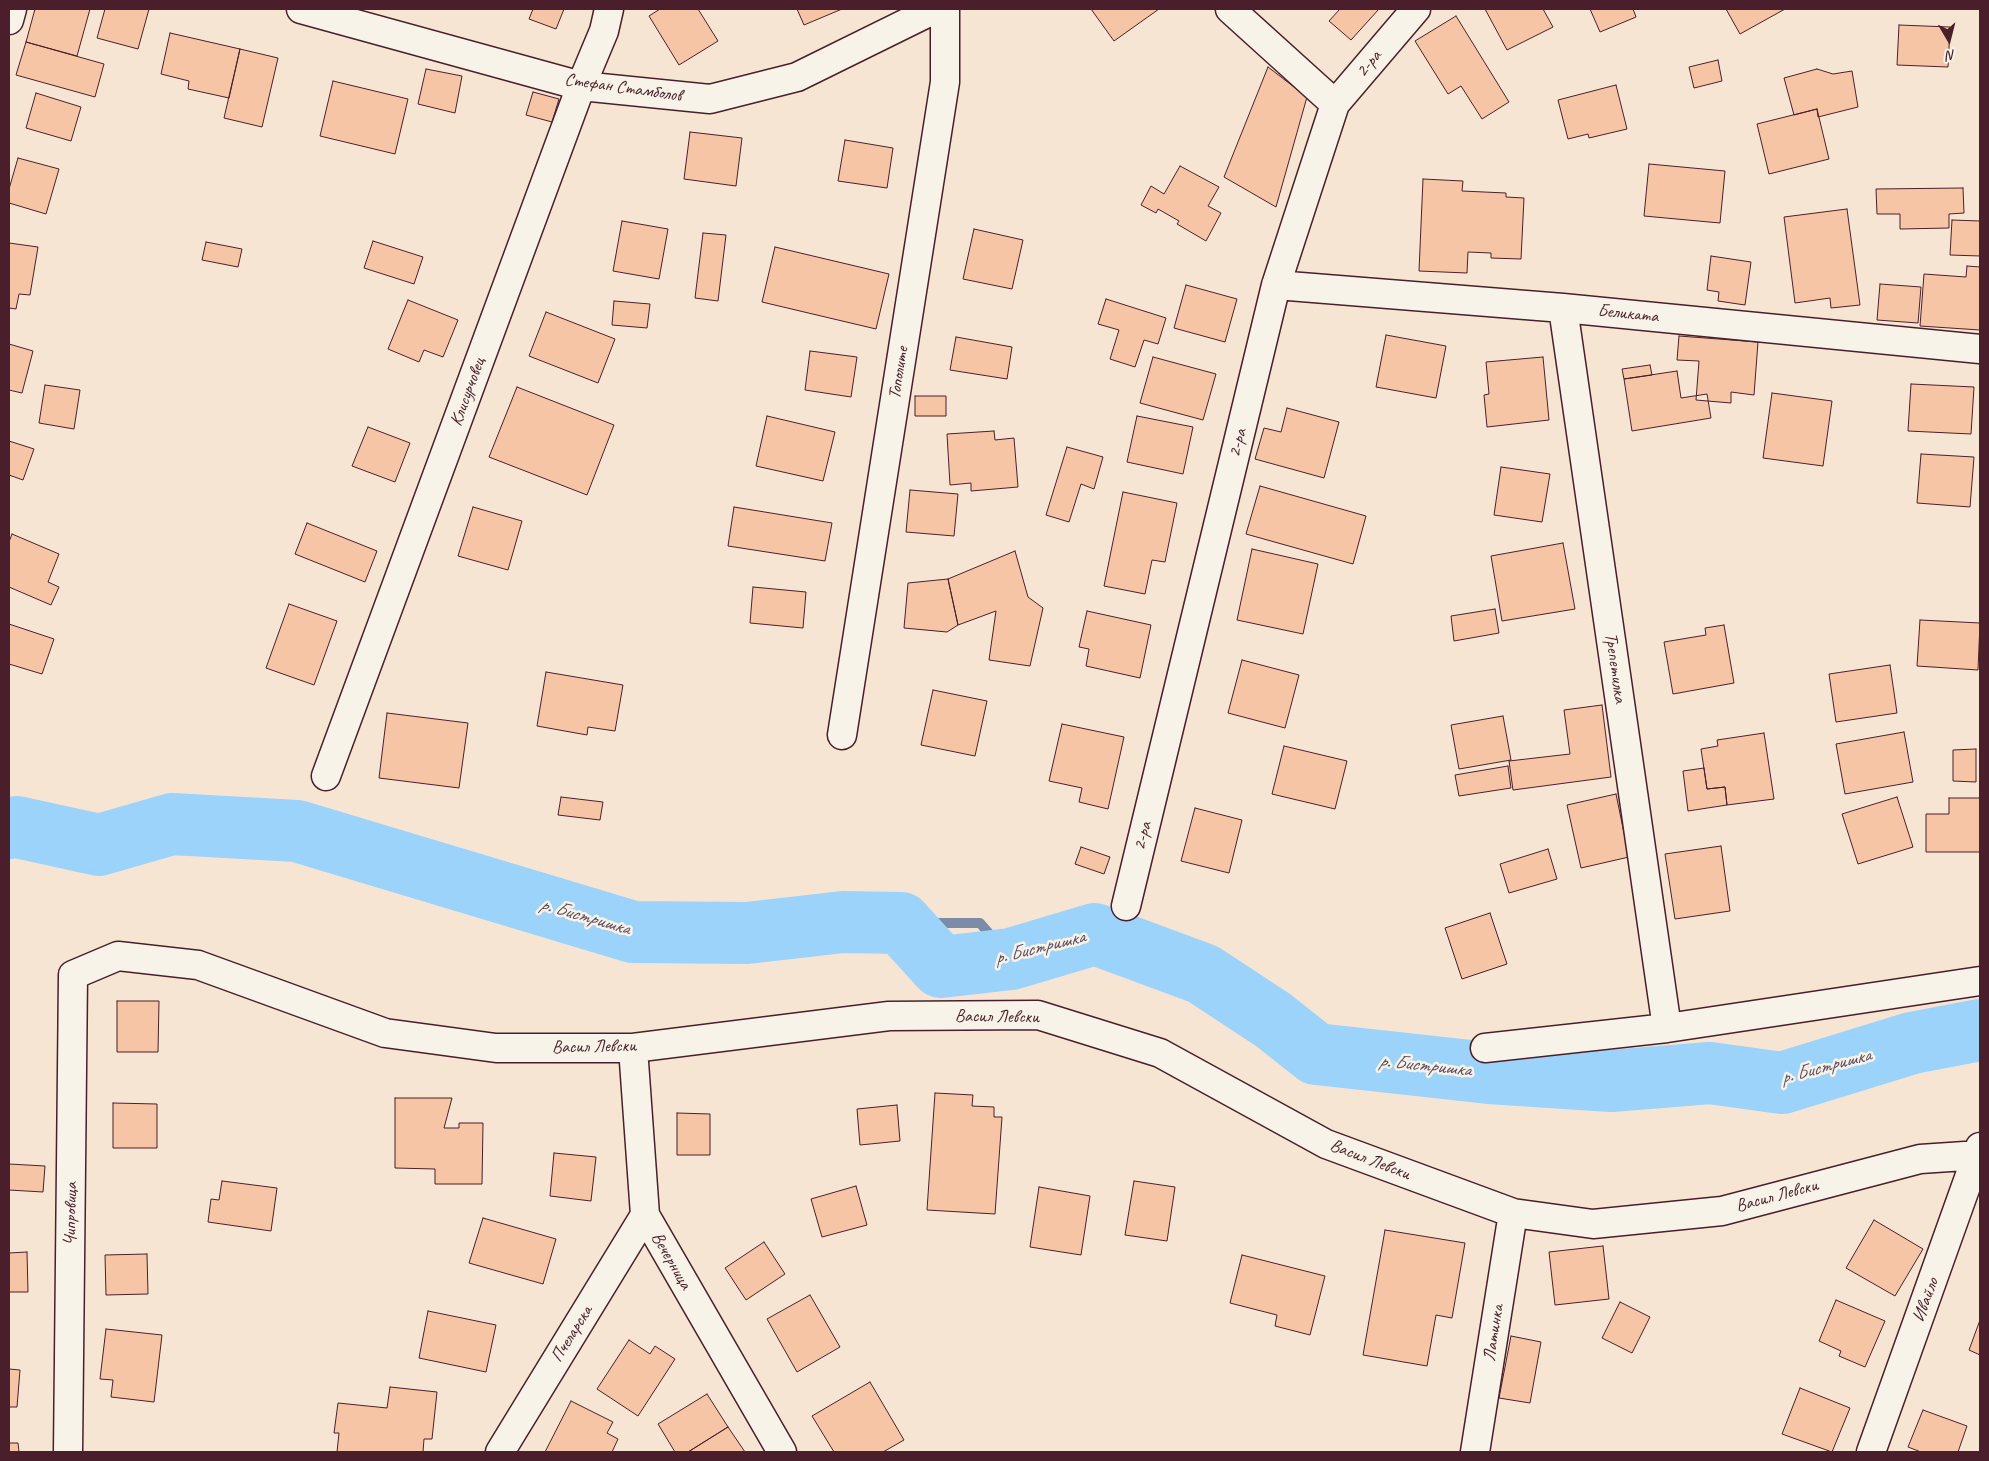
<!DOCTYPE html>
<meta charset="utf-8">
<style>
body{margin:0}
#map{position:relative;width:1989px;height:1461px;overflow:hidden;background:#f7e5d4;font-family:Caveat,sans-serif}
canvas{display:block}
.frame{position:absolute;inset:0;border:10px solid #4a1f2b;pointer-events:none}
.north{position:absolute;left:1924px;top:15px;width:50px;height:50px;-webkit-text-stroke:4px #f7f3e8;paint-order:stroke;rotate:172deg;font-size:14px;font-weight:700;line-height:20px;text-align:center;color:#4a1f2b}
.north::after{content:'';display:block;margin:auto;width:18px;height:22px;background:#4a1f2b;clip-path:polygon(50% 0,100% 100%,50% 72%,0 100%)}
</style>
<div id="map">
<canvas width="1989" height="1461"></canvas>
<div class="frame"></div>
<div class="north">N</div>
</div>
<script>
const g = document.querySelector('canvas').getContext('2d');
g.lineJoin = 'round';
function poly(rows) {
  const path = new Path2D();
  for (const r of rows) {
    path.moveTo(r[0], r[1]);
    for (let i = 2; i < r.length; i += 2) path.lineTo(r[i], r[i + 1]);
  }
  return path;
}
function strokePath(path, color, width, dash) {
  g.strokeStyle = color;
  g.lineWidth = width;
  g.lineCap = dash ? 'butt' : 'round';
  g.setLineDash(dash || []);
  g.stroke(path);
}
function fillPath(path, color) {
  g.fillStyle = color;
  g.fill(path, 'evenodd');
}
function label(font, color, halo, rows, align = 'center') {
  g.font = font + ' Caveat,sans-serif';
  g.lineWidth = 5;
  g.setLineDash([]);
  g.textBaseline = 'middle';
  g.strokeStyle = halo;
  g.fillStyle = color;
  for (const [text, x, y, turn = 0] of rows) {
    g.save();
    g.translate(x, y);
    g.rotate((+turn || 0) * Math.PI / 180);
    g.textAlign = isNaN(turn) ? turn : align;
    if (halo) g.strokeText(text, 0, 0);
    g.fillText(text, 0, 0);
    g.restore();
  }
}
strokePath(poly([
 [901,923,980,923,1011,959]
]), '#7b8ba8', 10);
strokePath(poly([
 [9,828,17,827,99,845,172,824,297,831,633,932,747,933,843,922,901,923,941,967,1011,959,1095,934,1203,974,1273,1020,1316,1054,1489,1073,1611,1081,1710,1073,1782,1083,1912,1043,1980,1030]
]), '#9cd3fb', 62);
const building = poly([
 [35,9,90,9,77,56,26,42,35,9],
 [105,9,149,9,138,49,97,38,105,9],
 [533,9,564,9,556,29,529,19,533,9],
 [660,9,698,9,718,41,679,65,649,16,660,9],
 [797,9,842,9,804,25,797,9],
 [1091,9,1159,9,1114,41,1091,9],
 [1340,9,1379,9,1351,40,1329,21,1340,9],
 [1485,9,1543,9,1553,27,1507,50,1485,9],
 [1590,9,1633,9,1636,17,1600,32,1590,9],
 [1726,9,1785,9,1740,34,1726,9],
 [1456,16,1509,102,1482,119,1461,86,1448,94,1415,41,1456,16],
 [1899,25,1950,27,1948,67,1897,65,1899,25],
 [170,33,240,49,229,98,188,89,189,81,161,74,170,33],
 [26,42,104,64,95,97,16,75,26,42],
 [240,49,278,58,262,127,224,118,240,49],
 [1718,60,1722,81,1694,88,1689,67,1718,60],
 [1268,67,1307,97,1276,207,1224,177,1268,67],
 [426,69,462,76,455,113,418,104,426,69],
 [1817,69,1833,74,1852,71,1858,107,1818,117,1817,109,1794,115,1784,78,1817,69],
 [333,81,408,99,395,154,320,136,333,81],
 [1616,85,1627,129,1589,138,1588,134,1568,139,1558,100,1616,85],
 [533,92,559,99,552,122,526,115,533,92],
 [36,93,81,107,71,141,26,128,36,93],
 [1817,109,1829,159,1769,174,1757,124,1817,109],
 [690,132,742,138,736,186,684,179,690,132],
 [845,140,893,148,887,188,838,181,845,140],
 [18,158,59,169,46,214,9,203,9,189,18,158],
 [1649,164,1725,171,1720,223,1644,216,1649,164],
 [1180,166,1219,187,1208,206,1221,213,1206,241,1177,224,1179,221,1158,209,1156,213,1141,205,1151,186,1164,194,1180,166],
 [1423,179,1463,181,1462,191,1506,193,1506,197,1524,198,1521,259,1491,258,1491,253,1468,252,1467,273,1419,271,1423,179],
 [1963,188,1964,213,1949,214,1949,228,1900,229,1900,214,1877,214,1876,189,1963,188],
 [1847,209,1860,305,1831,308,1830,298,1795,303,1784,217,1847,209],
 [1952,220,1980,221,1980,256,1950,255,1952,220],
 [622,221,668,229,659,279,613,271,622,221],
 [974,229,1023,240,1012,289,963,279,974,229],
 [703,233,726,235,718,301,695,298,703,233],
 [373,241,423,257,414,284,364,268,373,241],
 [206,242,242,249,238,267,202,260,206,242],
 [9,243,38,247,30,295,19,294,16,309,9,308,9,243],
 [775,247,889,274,876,329,762,302,775,247],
 [1711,256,1751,262,1745,305,1718,301,1719,292,1707,290,1711,256],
 [1967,266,1980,267,1980,330,1920,326,1924,274,1966,277,1967,266],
 [1880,284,1921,287,1918,323,1877,320,1880,284],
 [1186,285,1237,299,1225,342,1174,328,1186,285],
 [1106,299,1166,318,1158,344,1144,340,1135,367,1110,359,1119,330,1098,324,1106,299],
 [408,300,458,320,443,357,424,350,419,362,388,349,408,300],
 [614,301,650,304,647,328,612,325,614,301],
 [546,312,615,339,598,383,529,356,546,312],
 [1386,335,1446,346,1436,398,1376,387,1386,335],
 [1679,336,1758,342,1754,395,1731,392,1731,403,1696,400,1699,361,1677,360,1679,336],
 [956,337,1012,347,1007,379,950,370,956,337],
 [9,344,33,351,22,393,9,390,9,344],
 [810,351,857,357,851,397,805,390,810,351],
 [1153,357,1216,374,1203,420,1140,403,1153,357],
 [1543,357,1549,420,1487,427,1484,395,1489,394,1486,362,1543,357],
 [1650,365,1652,375,1624,379,1622,369,1650,365],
 [1677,371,1681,398,1707,394,1711,418,1632,431,1624,379,1677,371],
 [1911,384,1974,387,1971,434,1908,431,1911,384],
 [45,385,80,390,74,429,39,423,45,385],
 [517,387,614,425,587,495,489,457,517,387],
 [1772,393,1832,401,1823,466,1763,458,1772,393],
 [915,396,946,396,946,416,915,416,915,396],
 [1287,408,1339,422,1324,478,1255,459,1264,428,1281,432,1287,408],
 [767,416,835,432,823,481,756,466,767,416],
 [1137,416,1193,427,1183,474,1127,462,1137,416],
 [368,427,410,443,395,482,352,466,368,427],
 [994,431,995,440,1014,438,1018,487,971,491,971,483,950,485,947,434,994,431],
 [9,441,34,449,23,480,9,475,9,441],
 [1067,447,1103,457,1094,489,1081,484,1069,522,1046,515,1067,447],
 [1921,454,1974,457,1970,507,1917,503,1921,454],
 [1501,467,1550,474,1542,522,1494,515,1501,467],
 [1260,486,1366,516,1353,564,1246,534,1260,486],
 [910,490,958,494,954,536,906,532,910,490],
 [1123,492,1177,503,1165,562,1152,560,1145,594,1104,586,1123,492],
 [473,507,522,521,508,570,458,556,473,507],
 [734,507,832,523,825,561,728,546,734,507],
 [307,523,377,551,365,582,295,554,307,523],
 [12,534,59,554,48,582,59,587,51,605,9,587,9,542,12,534],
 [1563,543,1575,609,1502,621,1491,556,1563,543],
 [1252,549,1318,564,1303,634,1237,620,1252,549],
 [1015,551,1028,597,1043,608,1030,666,989,660,996,611,958,625,948,579,1015,551],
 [948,579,958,625,947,632,904,628,908,583,948,579],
 [753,587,806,592,803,628,750,623,753,587],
 [289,604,337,621,314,685,266,668,289,604],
 [1495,609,1499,633,1454,641,1451,616,1495,609],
 [1087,611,1151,625,1140,678,1086,666,1089,649,1079,647,1087,611],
 [1920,620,1980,623,1978,670,1917,666,1920,620],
 [9,624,54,639,42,674,9,664,9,624],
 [1724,625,1734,683,1673,694,1664,642,1706,635,1705,628,1724,625],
 [1242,660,1299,675,1285,728,1228,713,1242,660],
 [1890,665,1897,713,1836,722,1829,674,1890,665],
 [546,672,623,685,615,731,588,727,587,735,537,726,546,672],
 [933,690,987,701,975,756,921,745,933,690],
 [1602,705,1611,777,1513,790,1509,761,1570,754,1564,710,1602,705],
 [387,713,468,723,459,788,379,778,387,713],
 [1503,716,1511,760,1459,769,1451,725,1503,716],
 [1062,724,1124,737,1108,809,1079,802,1082,788,1049,781,1062,724],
 [1904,732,1913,782,1845,794,1836,744,1904,732],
 [1764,733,1774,799,1727,805,1725,787,1707,789,1701,749,1718,746,1717,740,1764,733],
 [1284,746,1347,761,1335,809,1272,794,1284,746],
 [1976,749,1976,782,1953,781,1953,750,1976,749],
 [1508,766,1511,788,1459,796,1455,775,1508,766],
 [1704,768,1707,789,1725,787,1727,805,1688,811,1683,771,1704,768],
 [1616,794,1629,857,1581,868,1567,805,1616,794],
 [561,797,603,802,600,820,558,815,561,797],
 [1897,797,1913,847,1858,864,1842,814,1897,797],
 [1949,798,1980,798,1980,852,1926,852,1926,814,1949,814,1949,798],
 [1195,808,1242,820,1229,873,1181,861,1195,808],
 [1721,846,1730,911,1675,919,1665,854,1721,846],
 [1081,847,1110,857,1104,874,1075,864,1081,847],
 [1548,849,1557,879,1509,893,1500,864,1548,849],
 [1490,913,1507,964,1462,979,1445,928,1490,913],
 [117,1001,159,1001,158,1052,117,1052,117,1001],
 [935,1093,973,1095,972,1106,994,1107,994,1117,1002,1117,995,1214,927,1210,935,1093],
 [395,1098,452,1098,444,1128,459,1128,459,1123,483,1123,482,1184,435,1184,435,1169,395,1168,395,1098],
 [113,1103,157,1104,157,1148,113,1148,113,1103],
 [897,1105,900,1141,860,1145,857,1109,897,1105],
 [677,1113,710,1114,710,1155,677,1155,677,1113],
 [554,1153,596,1157,591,1201,550,1196,554,1153],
 [9,1164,45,1166,43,1192,9,1190,9,1164],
 [222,1181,277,1188,271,1231,208,1222,211,1199,219,1200,222,1181],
 [1134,1181,1175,1187,1167,1241,1125,1235,1134,1181],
 [856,1186,867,1225,822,1237,811,1199,856,1186],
 [1039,1187,1090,1196,1081,1255,1030,1247,1039,1187],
 [483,1218,556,1239,543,1284,469,1263,483,1218],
 [1874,1220,1923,1249,1895,1296,1846,1268,1874,1220],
 [1385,1230,1465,1243,1452,1318,1436,1315,1427,1366,1363,1355,1385,1230],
 [764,1242,785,1274,746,1300,725,1268,764,1242],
 [1603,1246,1609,1299,1555,1305,1549,1252,1603,1246],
 [27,1252,28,1292,9,1292,9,1253,27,1252],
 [147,1254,148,1294,106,1295,105,1255,147,1254],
 [1242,1255,1325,1276,1310,1335,1275,1326,1277,1315,1230,1303,1242,1255],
 [810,1295,840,1347,797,1372,767,1319,810,1295],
 [1836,1300,1885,1321,1865,1367,1839,1356,1841,1351,1819,1341,1836,1300],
 [1620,1302,1650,1317,1632,1353,1602,1338,1620,1302],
 [428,1311,496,1325,486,1372,419,1358,428,1311],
 [1980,1320,1980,1355,1969,1350,1980,1320],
 [106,1329,162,1335,154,1402,111,1397,113,1380,100,1379,106,1329],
 [1511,1336,1541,1342,1530,1403,1499,1398,1511,1336],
 [629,1340,650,1354,655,1346,675,1359,638,1416,597,1389,629,1340],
 [9,1369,20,1370,17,1407,9,1407,9,1369],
 [870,1382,904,1440,883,1452,834,1452,812,1416,870,1382],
 [390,1387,437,1392,432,1439,424,1439,423,1452,337,1452,339,1433,334,1433,338,1403,387,1408,390,1387],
 [1800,1388,1850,1408,1832,1452,1782,1434,1800,1388],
 [707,1394,728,1427,688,1452,675,1452,658,1424,707,1394],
 [571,1401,613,1422,607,1433,618,1439,612,1452,545,1452,571,1401],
 [1923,1410,1967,1426,1958,1452,1921,1452,1908,1447,1923,1410],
 [728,1427,745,1452,688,1452,728,1427],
 [9,1443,18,1443,19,1452,9,1452,9,1443]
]);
fillPath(building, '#f6c5a6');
strokePath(building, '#4a1f2b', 1);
const minor = poly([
 [301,9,581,86,710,99,797,77,935,9],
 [1230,9,1335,104],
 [9,20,12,9],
 [1276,285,1563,308,1980,349],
 [1563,308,1667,1028],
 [842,735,945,82,945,9],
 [326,776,581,86,604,31,609,9],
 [1126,906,1276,285,1335,104,1416,9],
 [633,1048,645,1215,782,1452],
 [1485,1048,1667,1028,1980,981],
 [68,1452,73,975,118,956,198,965,385,1033,496,1048,633,1048,889,1016,1038,1015,1160,1053,1326,1144,1513,1213,1593,1224,1722,1211,1920,1159,1980,1155],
 [500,1452,645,1215],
 [1475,1452,1513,1213],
 [1871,1452,1980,1147]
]);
strokePath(minor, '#4a1f2b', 31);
strokePath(minor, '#f7f3e8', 28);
label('18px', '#4a1f2b', '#f7f3e8', [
 ["2-ра",1369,64,-50],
 ["Стефан Стамболов",623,88,8],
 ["Беликата",1628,314,6],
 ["Тополите",899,373,-81],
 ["Клисурчовец",468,392,-70],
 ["2-ра",1238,443,-76],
 ["Трепетилка",1615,668,82],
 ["2-ра",1143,836,-76],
 ["Васил Левски",997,1017,1],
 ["Васил Левски",594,1047,-1],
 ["Васил Левски",1370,1160,21],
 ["Васил Левски",1777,1196,-15],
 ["Чипровица",71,1214,-89],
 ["Вечерница",671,1261,60],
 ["Ивайло",1926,1300,-70],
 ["Латинка",1494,1333,-81],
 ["Пчеларска",572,1334,-58]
]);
label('italic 19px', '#5e4c5f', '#f7f3e8', [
 ["р. Бистришка",585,917,16],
 ["р. Бистришка",1040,948,-14],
 ["р. Бистришка",1425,1066,6],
 ["р. Бистришка",1826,1067,-15]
]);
</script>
